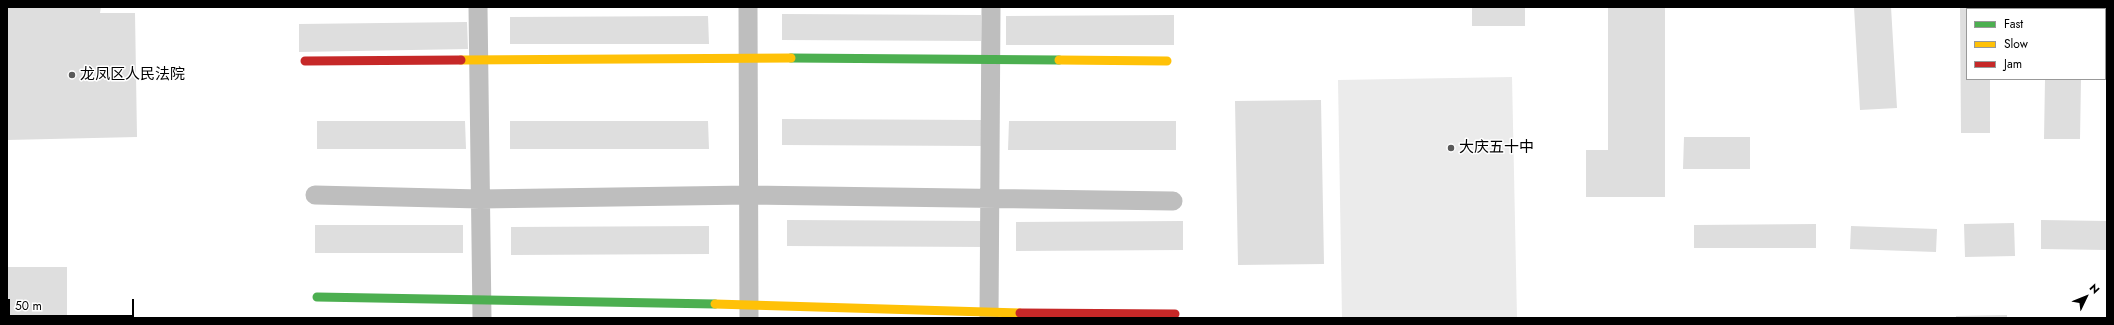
<!DOCTYPE html>
<meta charset="utf-8">
<style>
body{margin:0}
#map{position:relative;width:2114px;height:325px;overflow:hidden;background:#fff;font-family:Jost,sans-serif}
canvas{display:block}
.frame{position:absolute;inset:0;border:8px solid #000;pointer-events:none}
.legend{position:absolute;left:1966px;top:8px;width:140px;height:72px;box-sizing:border-box;background:#fff;border:1px solid #999;margin:0;padding:5px 7px;list-style:none;font-size:12px;color:#000}
.legend li{display:flex;align-items:center;gap:8px;height:20px}
.legend b{width:20px;border:1px solid #999}
.north{position:absolute;left:2066px;top:277px;width:40px;height:40px;-webkit-text-stroke:3px #fff;paint-order:stroke;rotate:47deg;font-size:11px;font-weight:700;line-height:16px;text-align:center;color:#000}
.north::after{content:'';display:block;margin:auto;width:14px;height:18px;background:#000;clip-path:polygon(50% 0,100% 100%,50% 72%,0 100%)}
.scale{position:absolute;left:8px;top:299px;width:126px;height:18px;box-sizing:border-box;border:2px solid #000;border-top:0;padding-left:5px;font-size:12px;line-height:14px;white-space:nowrap;color:#000;-webkit-text-stroke:3px #fff;paint-order:stroke}
</style>
<div id="map">
<canvas width="2114" height="325"></canvas>
<div class="frame"></div>
<ul class="legend">
<li><b style="height:5px;background:#4caf50"></b>Fast</li>
<li><b style="height:5px;background:#ffc107"></b>Slow</li>
<li><b style="height:5px;background:#c62828"></b>Jam</li>
</ul>
<div class="north">N</div>
<div class="scale">50 m</div>
</div>
<script>
const g = document.querySelector('canvas').getContext('2d');
g.lineJoin = 'round';
function fillPath(path, color) {
  g.fillStyle = color;
  g.fill(path, 'evenodd');
}
function poly(rows) {
  const path = new Path2D();
  for (const r of rows) {
    path.moveTo(r[0], r[1]);
    for (let i = 2; i < r.length; i += 2) path.lineTo(r[i], r[i + 1]);
  }
  return path;
}
function strokePath(path, color, width, dash) {
  g.strokeStyle = color;
  g.lineWidth = width;
  g.lineCap = dash ? 'butt' : 'round';
  g.setLineDash(dash || []);
  g.stroke(path);
}
function label(font, color, halo, rows, align = 'center') {
  g.font = font + ' Jost,"Noto Sans SC",sans-serif';
  g.lineWidth = 3;
  g.setLineDash([]);
  g.textBaseline = 'middle';
  g.strokeStyle = halo;
  g.fillStyle = color;
  for (const [text, x, y, turn = 0] of rows) {
    g.save();
    g.translate(x, y);
    g.rotate((+turn || 0) * Math.PI / 180);
    g.textAlign = isNaN(turn) ? turn : align;
    if (halo) g.strokeText(text, 0, 0);
    g.fillText(text, 0, 0);
    g.restore();
  }
}
fillPath(poly([
 [1512,77,1517,318,1342,318,1338,80]
]), '#ebebeb');
fillPath(poly([
 [7,7,101,7,100,13,135,13,137,137,7,140],
 [1472,7,1525,7,1525,26,1472,26],
 [1608,7,1665,7,1665,197,1586,197,1586,150,1608,150],
 [1854,7,1891,7,1897,108,1860,110],
 [1960,7,1989,7,1989,9,1967,9,1967,79,1990,79,1990,133,1961,133],
 [2045,7,2081,7,2081,9,2045,9],
 [782,14,981,15,981,41,782,40],
 [1174,15,1174,45,1006,45,1006,16],
 [708,16,709,44,510,44,510,17],
 [467,22,468,49,299,52,299,24],
 [2045,79,2081,79,2080,139,2044,139],
 [1321,100,1324,264,1238,265,1235,101],
 [782,119,981,120,981,146,782,145],
 [317,121,465,121,466,149,317,149],
 [510,121,708,121,709,149,510,149],
 [1009,121,1176,121,1176,150,1008,150],
 [1684,137,1750,137,1750,169,1683,169],
 [787,220,986,221,986,247,787,246],
 [2041,220,2107,221,2107,250,2041,249],
 [1183,221,1183,250,1016,251,1016,222],
 [2014,223,2015,256,1965,257,1964,224],
 [1816,224,1816,248,1694,248,1694,225],
 [315,225,463,225,463,253,315,253],
 [709,226,709,254,511,255,511,227],
 [1851,226,1937,229,1936,252,1850,249],
 [7,267,67,267,67,318,7,318],
 [2007,315,2007,318,1956,318,1956,316]
]), '#dedede');
strokePath(poly([
 [478,7,482,318],
 [748,7,749,318],
 [315,195,480,199,749,195,1173,201],
 [989,318,991,7]
]), '#bebebe', 19);
strokePath(poly([
 [791,58,1059,60],
 [317,297,715,304]
]), '#4caf50', 9);
strokePath(poly([
 [461,60,791,58],
 [1059,60,1167,61],
 [715,304,1020,313]
]), '#ffc107', 9);
strokePath(poly([
 [305,61,461,60],
 [1020,313,1175,314]
]), '#c62828', 9);
for (const [x, y, r, color] of [
 [72,75,4,"#595959"],
 [1451,148,4,"#595959"]
]) {
  const dot = new Path2D();
  dot.arc(x, y, r, 0, 2 * Math.PI);
  g.fillStyle = color;
  g.fill(dot);
  strokePath(dot, '#fff', 1.5);
}
label('15px', '#000', '#fff', [
 ["龙凤区人民法院",80,75],
 ["大庆五十中",1459,148]
], 'left');
</script>
